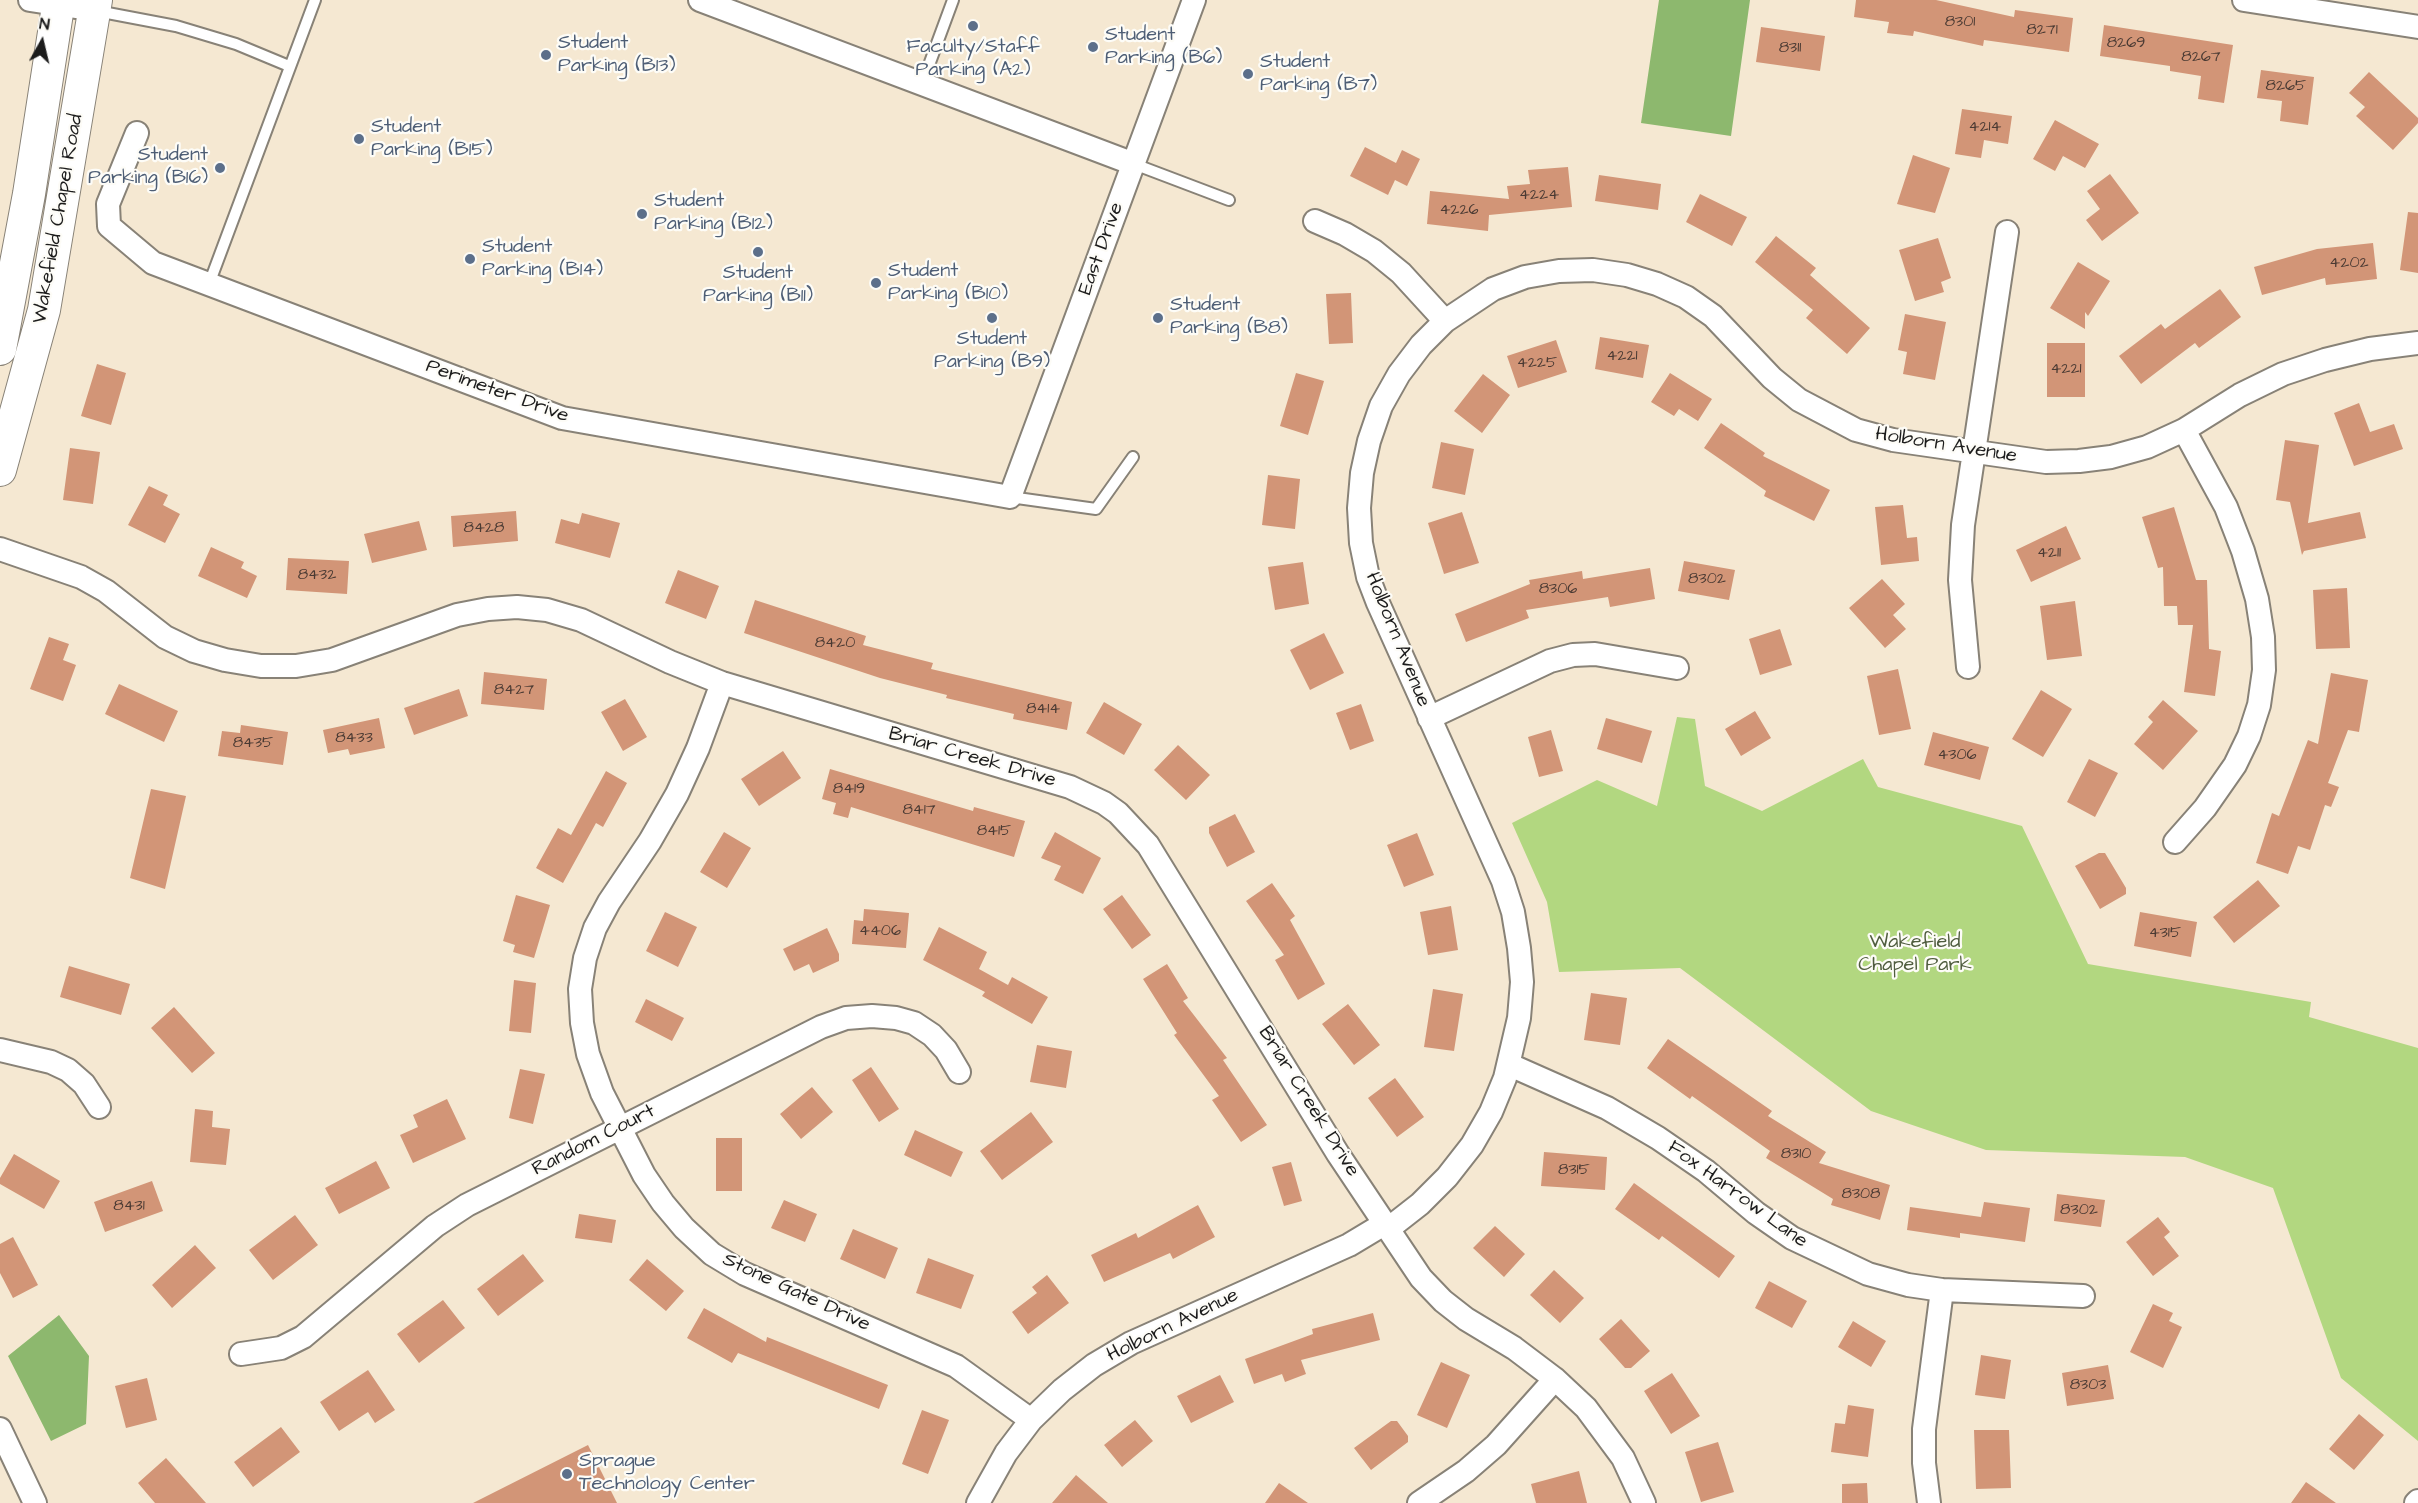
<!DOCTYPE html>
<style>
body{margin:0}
#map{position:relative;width:2418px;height:1503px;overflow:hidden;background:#f5e8d2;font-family:"Architects Daughter",sans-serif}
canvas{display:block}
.north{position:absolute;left:12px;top:12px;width:60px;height:60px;-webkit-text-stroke:4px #fdfcf7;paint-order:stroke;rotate:8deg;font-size:16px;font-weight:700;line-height:24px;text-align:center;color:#1c1c1c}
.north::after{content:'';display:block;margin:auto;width:21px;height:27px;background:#1c1c1c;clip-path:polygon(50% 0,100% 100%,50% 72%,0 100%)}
</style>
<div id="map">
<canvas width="2418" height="1503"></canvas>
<div class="north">N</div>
</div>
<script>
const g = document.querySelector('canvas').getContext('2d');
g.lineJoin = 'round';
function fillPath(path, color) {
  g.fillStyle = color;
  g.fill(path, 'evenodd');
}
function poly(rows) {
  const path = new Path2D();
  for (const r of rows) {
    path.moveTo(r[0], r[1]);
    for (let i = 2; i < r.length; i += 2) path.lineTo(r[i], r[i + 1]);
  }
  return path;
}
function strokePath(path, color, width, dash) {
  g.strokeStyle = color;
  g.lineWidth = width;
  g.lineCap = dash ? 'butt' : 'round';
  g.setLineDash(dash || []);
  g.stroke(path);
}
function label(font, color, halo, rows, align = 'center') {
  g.font = font + ' "Architects Daughter",sans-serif';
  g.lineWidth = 4.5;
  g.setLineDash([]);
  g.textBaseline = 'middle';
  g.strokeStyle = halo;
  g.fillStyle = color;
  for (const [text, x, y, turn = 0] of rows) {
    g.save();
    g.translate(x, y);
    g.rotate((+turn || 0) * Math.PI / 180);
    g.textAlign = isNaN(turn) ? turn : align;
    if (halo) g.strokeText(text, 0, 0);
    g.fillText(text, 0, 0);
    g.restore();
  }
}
fillPath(poly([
 [1677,717,1695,719,1705,786,1762,811,1863,759,1878,787,2022,826,2088,964,2311,1002,2309,1017,2418,1048,2418,1441,2341,1378,2273,1188,2185,1157,1986,1150,1871,1111,1680,968,1559,972,1547,902,1512,823,1597,780,1657,806]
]), '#b2d780');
fillPath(poly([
 [1659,0,1750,0,1731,136,1641,123],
 [59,1315,89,1356,86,1424,51,1441,8,1356]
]), '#8db86e');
fillPath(poly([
 [1856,0,1936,0,2014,17,2015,10,2073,18,2069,52,1984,40,1983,46,1914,31,1913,36,1887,33,1889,22,1854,17],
 [2104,25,2233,45,2224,103,2198,99,2201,76,2170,71,2170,66,2100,56],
 [1761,27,1825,36,1820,71,1756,62],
 [2261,70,2314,77,2308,125,2280,121,2282,101,2257,98],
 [2369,72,2418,118,2418,123,2393,150,2356,116,2365,107,2349,93],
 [1962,109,2012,116,2008,144,1984,140,1981,158,1955,154],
 [2055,120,2099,144,2085,168,2063,156,2055,171,2033,159],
 [1365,147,1396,163,1402,150,1420,159,1407,186,1395,180,1388,195,1350,176],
 [1913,155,1950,168,1935,213,1897,204],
 [1568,167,1572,207,1489,215,1488,231,1427,224,1430,191,1509,199,1507,186,1530,184,1528,170],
 [2110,174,2139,213,2102,241,2086,220,2100,209,2087,191],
 [1599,175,1661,184,1658,210,1595,201],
 [1700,194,1747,217,1732,246,1686,222],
 [2408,212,2418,213,2418,273,2400,270],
 [1776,236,1816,268,1810,275,1870,328,1847,354,1806,318,1813,310,1755,262],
 [1938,238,1951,278,1941,282,1944,292,1915,301,1899,250],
 [2373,243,2377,279,2326,285,2325,278,2262,295,2254,267,2317,249],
 [2078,262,2110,281,2088,316,2085,312,2085,329,2050,308],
 [2220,289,2241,317,2199,348,2195,343,2141,384,2119,356,2161,324,2165,329],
 [1351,293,1353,343,1329,344,1326,294],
 [1905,314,1946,322,1935,380,1903,374,1907,352,1898,350],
 [1600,337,1649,345,1643,378,1595,369],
 [1556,340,1567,372,1518,388,1507,356],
 [2047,343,2085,343,2085,397,2047,397],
 [97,364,126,373,111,425,81,416],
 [1296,373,1324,381,1308,435,1280,426],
 [1670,373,1712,399,1698,421,1679,409,1674,416,1651,402],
 [1483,374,1510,395,1482,433,1454,411],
 [2359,403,2370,432,2394,424,2403,449,2354,466,2334,413],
 [1721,423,1765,453,1763,456,1830,490,1814,521,1764,496,1766,491,1704,448],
 [2285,440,2319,445,2308,523,2360,512,2366,538,2304,551,2302,555,2290,502,2276,500],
 [1441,442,1474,449,1465,495,1432,488],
 [70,448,100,452,93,504,63,500],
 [1268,475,1300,479,1295,529,1262,525],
 [149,486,168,495,163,505,180,514,165,543,128,525],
 [1903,505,1907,538,1917,537,1919,561,1881,565,1875,507],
 [2174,507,2196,580,2207,580,2209,649,2221,651,2215,696,2184,692,2193,625,2178,625,2177,606,2164,606,2163,567,2158,568,2142,517],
 [516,511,518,541,453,547,451,516],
 [1462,512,1479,563,1444,574,1428,523],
 [582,513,620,523,610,558,555,543,561,519,579,524],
 [419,521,427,550,372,563,364,534],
 [2066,526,2081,559,2031,582,2016,550],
 [211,547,244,562,241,568,257,576,247,598,198,576],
 [288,558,349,561,347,594,286,590],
 [1684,561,1735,570,1729,600,1678,591],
 [1303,562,1309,604,1275,610,1268,567],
 [1650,568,1655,599,1610,607,1608,597,1526,610,1529,618,1466,642,1455,614,1530,584,1529,580,1582,571,1583,579],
 [678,570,719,586,706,619,665,603],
 [1882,579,1905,604,1893,615,1906,629,1885,648,1849,608],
 [2347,588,2350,648,2316,649,2313,590],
 [755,600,866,636,863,645,933,663,931,669,1072,702,1067,730,1013,719,1014,714,946,698,947,695,880,678,744,633],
 [2075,601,2082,656,2047,660,2040,606],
 [1780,629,1792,665,1760,675,1749,639],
 [1324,633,1344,673,1310,690,1290,650],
 [49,637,69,644,63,660,76,665,63,701,30,689],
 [1898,669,1911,729,1879,735,1867,676],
 [484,672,547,679,544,710,481,704],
 [2331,673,2368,680,2359,732,2348,730,2328,783,2339,787,2331,807,2325,805,2310,850,2298,846,2288,874,2256,863,2272,813,2279,816,2308,740,2318,744],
 [119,684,178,711,164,742,105,714],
 [459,689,468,716,414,735,404,708],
 [2041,690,2072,709,2043,757,2012,739],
 [625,699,647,737,623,751,601,712],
 [2163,700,2198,731,2163,770,2134,744,2153,722,2148,717],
 [1104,702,1142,724,1124,755,1086,733],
 [1361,704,1374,741,1350,750,1336,713],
 [1755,711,1771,738,1741,756,1725,729],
 [379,718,385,748,350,755,348,749,328,753,323,730],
 [1606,718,1652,731,1642,763,1597,749],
 [241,725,288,732,283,765,218,756,222,731,240,733],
 [1551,730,1563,771,1539,777,1528,737],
 [1933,732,1989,747,1980,780,1924,765],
 [1178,745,1210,775,1186,800,1154,770],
 [783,751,801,778,759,806,741,779],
 [2089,759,2118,773,2095,817,2067,802],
 [830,769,973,811,974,807,1025,821,1014,857,851,807,848,818,833,814,836,803,822,799],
 [606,771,627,783,603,827,596,823,563,883,536,868,558,828,571,835],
 [151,789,186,796,165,889,130,878],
 [1235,814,1255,852,1227,867,1209,833,1209,827],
 [724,832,751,848,727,888,700,872],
 [1055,832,1101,858,1083,894,1054,880,1061,866,1041,858],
 [1417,833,1434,875,1404,887,1387,845],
 [2099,853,2105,853,2126,888,2126,894,2100,909,2075,866],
 [2258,880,2280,906,2234,943,2213,917],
 [1272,883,1295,916,1290,920,1325,984,1298,1000,1275,960,1284,955,1246,901],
 [516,895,550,905,534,958,513,952,515,945,503,941],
 [1122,895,1151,935,1132,949,1103,909],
 [1451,906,1458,950,1428,955,1420,912],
 [864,909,909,913,906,948,852,944,854,920,863,921],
 [665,912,697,927,678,967,646,951],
 [2140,912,2197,922,2191,957,2134,946],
 [939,927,987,952,979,969,1008,985,1012,977,1048,997,1032,1024,982,996,985,992,923,960],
 [827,928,839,954,839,961,813,973,809,964,794,971,783,949],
 [1167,964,1188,998,1183,1001,1227,1058,1223,1060,1267,1125,1241,1142,1212,1100,1219,1096,1174,1035,1177,1033,1143,979],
 [69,966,130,984,121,1015,60,997],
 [514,980,536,983,531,1033,509,1031],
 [1433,989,1463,994,1454,1051,1424,1047],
 [1591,993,1627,998,1620,1045,1584,1040],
 [646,999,684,1018,672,1041,635,1022],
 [1348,1004,1380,1045,1354,1065,1322,1024],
 [174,1007,215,1053,192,1073,151,1028],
 [1668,1039,1772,1111,1768,1116,1826,1152,1819,1163,1890,1185,1880,1220,1831,1205,1833,1199,1766,1158,1770,1151,1692,1096,1690,1099,1647,1068],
 [1037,1045,1072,1051,1066,1088,1030,1082],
 [871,1067,899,1109,879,1122,852,1080],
 [520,1069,545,1074,533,1124,509,1118],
 [1395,1078,1424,1117,1397,1137,1368,1098],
 [812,1087,833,1112,801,1139,780,1114],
 [447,1099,466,1139,413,1163,400,1135,418,1127,413,1115],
 [195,1109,213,1111,212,1127,230,1129,226,1165,190,1162],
 [1031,1112,1053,1142,1002,1180,980,1151],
 [915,1130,963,1152,951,1177,904,1155],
 [716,1138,742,1138,742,1191,716,1191],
 [1544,1152,1607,1157,1605,1190,1541,1186],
 [14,1154,60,1181,44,1209,0,1184,0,1178],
 [376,1161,390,1188,339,1214,325,1188],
 [1291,1162,1302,1201,1284,1206,1272,1167],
 [152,1181,163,1211,105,1232,94,1202],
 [1634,1183,1735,1256,1719,1278,1662,1236,1659,1240,1615,1209],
 [2057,1194,2105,1200,2101,1227,2054,1221],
 [784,1200,817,1214,805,1242,771,1228],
 [1984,1202,2030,1208,2025,1242,1960,1233,1960,1238,1907,1230,1910,1207,1981,1217],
 [1198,1205,1215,1237,1173,1259,1170,1253,1104,1282,1091,1255,1136,1233,1138,1238],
 [579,1214,616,1220,612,1243,575,1238],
 [295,1215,318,1245,273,1280,249,1250],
 [2158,1217,2170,1232,2164,1237,2179,1256,2153,1276,2126,1242],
 [1495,1226,1525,1254,1504,1277,1473,1248],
 [853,1229,898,1248,885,1279,840,1259],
 [13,1237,38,1285,13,1298,0,1273,0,1244],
 [195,1245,216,1268,172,1308,152,1285],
 [523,1254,544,1281,498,1316,477,1289],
 [928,1258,974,1275,961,1309,916,1293],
 [647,1259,684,1291,666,1311,629,1280],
 [1554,1270,1584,1298,1560,1323,1530,1295],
 [1047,1275,1069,1303,1028,1334,1012,1312,1037,1293,1032,1287],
 [1769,1281,1807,1301,1792,1328,1755,1308],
 [443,1300,465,1328,419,1363,397,1334],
 [2153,1304,2173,1313,2169,1321,2182,1327,2163,1368,2130,1352],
 [704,1308,766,1342,767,1337,888,1385,879,1409,738,1353,732,1363,687,1338],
 [1373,1313,1380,1340,1301,1360,1306,1374,1285,1382,1282,1374,1254,1384,1245,1359,1313,1334,1312,1329],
 [1621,1319,1650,1351,1631,1368,1625,1368,1599,1339],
 [1853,1321,1886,1341,1871,1367,1838,1347],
 [1981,1355,2011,1360,2005,1399,1975,1395],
 [1441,1362,1470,1375,1447,1428,1417,1415],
 [2108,1365,2114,1399,2067,1406,2062,1373],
 [368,1370,395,1410,375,1423,368,1412,339,1431,320,1402],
 [1672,1373,1700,1416,1671,1434,1644,1391],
 [1220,1375,1234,1402,1191,1423,1177,1396],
 [147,1378,157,1420,126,1428,115,1386],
 [1848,1405,1874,1409,1868,1457,1831,1452,1835,1423,1845,1424],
 [922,1410,949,1420,928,1474,902,1464],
 [2359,1414,2384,1435,2354,1470,2329,1449],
 [1135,1420,1153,1441,1122,1467,1104,1445],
 [1391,1421,1397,1421,1408,1436,1408,1442,1371,1470,1354,1448],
 [281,1427,300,1452,253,1487,234,1462],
 [1974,1430,2009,1430,2011,1488,1976,1489],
 [1718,1442,1734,1492,1701,1502,1685,1452],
 [588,1445,617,1503,473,1503],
 [166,1458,206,1503,155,1503,138,1483],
 [1579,1471,1587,1503,1536,1503,1531,1484],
 [1076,1475,1108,1503,1052,1503],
 [2306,1482,2336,1503,2291,1503],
 [1279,1483,1308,1503,1265,1503],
 [1867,1483,1868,1503,1842,1503,1842,1484]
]), '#d29577');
const lane = poly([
 [97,11,176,26,236,44,289,66],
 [922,84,953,0],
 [1134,164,1229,200],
 [209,284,315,0],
 [1010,497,1096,509,1133,457]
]);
const street = poly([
 [30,0,95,10],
 [700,0,1134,164],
 [2244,0,2418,27],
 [137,133,108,204,109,226,153,263,562,418,1010,497,1194,0],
 [1315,221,1345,234,1374,251,1401,273,1445,321],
 [0,549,81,577,106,591,165,637,194,651,225,660,261,666,296,666,332,660,457,615,488,609,517,607,547,610,581,620,670,662,722,683,1070,787,1104,803,1118,813,1148,845,1338,1154,1421,1278,1443,1301,1466,1319,1514,1348,1555,1379,1586,1408,1623,1458,1644,1503],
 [1968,667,1960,580,1963,525,2007,232],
 [722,683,698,748,677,794,650,841,609,902,595,928,585,958,580,989,582,1023,588,1054,602,1093,644,1175,663,1203,684,1228,712,1254,745,1274,956,1366,1031,1420],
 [1429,718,1550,661,1573,655,1595,654,1677,668],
 [2175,842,2205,808,2235,765,2249,736,2259,705,2264,670,2263,637,2257,599,2243,551,2226,507,2184,430],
 [0,1050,51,1062,68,1070,84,1084,99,1107],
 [1510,1065,1607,1108,1658,1138,1706,1171,1756,1213,1792,1238,1868,1274,1908,1285,1942,1290,2083,1296],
 [1388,1229,1420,1204,1447,1177,1472,1145,1491,1112,1505,1078,1519,1018,1522,982,1519,948,1513,912,1503,881,1378,603,1368,577,1361,543,1359,508,1362,473,1369,441,1381,406,1399,374,1421,345,1445,321,1493,289,1525,277,1559,271,1593,270,1627,275,1657,284,1686,297,1713,316,1772,378,1799,400,1856,430,1893,440,2046,462,2079,461,2111,457,2147,447,2184,430,2240,395,2283,374,2325,360,2370,349,2418,343],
 [241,1354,281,1348,303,1337,435,1226,467,1205,821,1027,846,1018,872,1016,896,1018,914,1023,932,1035,946,1050,959,1072],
 [0,1429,35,1503],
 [978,1503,1006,1453,1031,1420,1062,1390,1094,1365,1131,1343,1349,1245,1384,1224],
 [1419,1503,1466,1471,1496,1445,1555,1379],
 [1929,1503,1924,1463,1924,1429,1942,1290],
 [2416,1503,2418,1501]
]);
const secondary = poly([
 [0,349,29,194,59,0],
 [0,470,44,310,96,0]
]);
strokePath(lane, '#888277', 14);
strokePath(street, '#888277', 26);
strokePath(secondary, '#888277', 34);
strokePath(lane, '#fff', 10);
strokePath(street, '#fff', 22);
strokePath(secondary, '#fff', 32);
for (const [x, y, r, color] of [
 [973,26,6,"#5c6f8a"],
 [1093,47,6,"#5c6f8a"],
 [546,55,6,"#5c6f8a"],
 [1248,74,6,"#5c6f8a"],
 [359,139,6,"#5c6f8a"],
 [220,168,6,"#5c6f8a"],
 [642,214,6,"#5c6f8a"],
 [758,252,6,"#5c6f8a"],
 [470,259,6,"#5c6f8a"],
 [876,283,6,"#5c6f8a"],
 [992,318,6,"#5c6f8a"],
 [1158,318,6,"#5c6f8a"],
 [567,1474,6,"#5c6f8a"]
]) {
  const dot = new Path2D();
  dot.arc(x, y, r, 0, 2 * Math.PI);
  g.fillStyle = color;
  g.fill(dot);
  strokePath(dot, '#fdfcf7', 2);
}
label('16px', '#4a3a33', null, [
 ["8301",1960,23],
 ["8271",2042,31],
 ["8269",2126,44],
 ["8311",1790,49],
 ["8267",2201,58],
 ["8265",2286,87],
 ["4214",1985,128],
 ["4224",1539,196],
 ["4226",1459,211],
 ["4202",2349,264],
 ["4221",1622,357],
 ["4225",1537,364],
 ["4221",2066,370],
 ["8428",484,529],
 ["4211",2049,554],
 ["8432",317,576],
 ["8302",1707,580],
 ["8306",1558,590],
 ["8420",835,644],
 ["8427",514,691],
 ["8414",1043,710],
 ["8433",354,739],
 ["8435",253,744],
 ["4306",1957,756],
 ["8419",849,790],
 ["8417",919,811],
 ["8415",994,832],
 ["4406",880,932],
 ["4315",2165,934],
 ["8310",1796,1155],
 ["8315",1574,1171],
 ["8308",1861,1195],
 ["8431",129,1207],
 ["8302",2079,1211],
 ["8303",2088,1386]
]);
label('20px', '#4e5e75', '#fdfcf7', [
 ["Student",1105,36],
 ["Parking (B6)",1105,59],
 ["Student",558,44],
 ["Parking (B13)",558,67],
 ["Faculty/Staff",973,48,"center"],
 ["Parking (A2)",973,71,"center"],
 ["Student",1260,63],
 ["Parking (B7)",1260,86],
 ["Student",371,128],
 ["Parking (B15)",371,151],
 ["Student",208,156,"right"],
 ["Parking (B16)",208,179,"right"],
 ["Student",654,202],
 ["Parking (B12)",654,225],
 ["Student",482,248],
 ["Parking (B14)",482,271],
 ["Student",888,272],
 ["Parking (B10)",888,295],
 ["Student",758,274,"center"],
 ["Parking (B11)",758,297,"center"],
 ["Student",1170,306],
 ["Parking (B8)",1170,329],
 ["Student",992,340,"center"],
 ["Parking (B9)",992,363,"center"],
 ["Sprague",579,1462],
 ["Technology Center",579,1485]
], 'left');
label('20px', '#1c1c1c', '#fdfcf7', [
 ["Wakefield Chapel Road",59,219,-80],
 ["East Drive",1102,249,-70],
 ["Perimeter Drive",497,392,20],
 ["Holborn Avenue",1946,446,9],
 ["Holborn Avenue",1397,640,68],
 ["Briar Creek Drive",972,758,16],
 ["Briar Creek Drive",1308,1102,58],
 ["Random Court",594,1141,-27],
 ["Fox Harrow Lane",1737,1195,36],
 ["Stone Gate Drive",796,1293,25],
 ["Holborn Avenue",1173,1326,-26]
]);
label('20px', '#505d3f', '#fdfcf7', [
 ["Wakefield",1915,943],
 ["Chapel Park",1915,966]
]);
</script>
